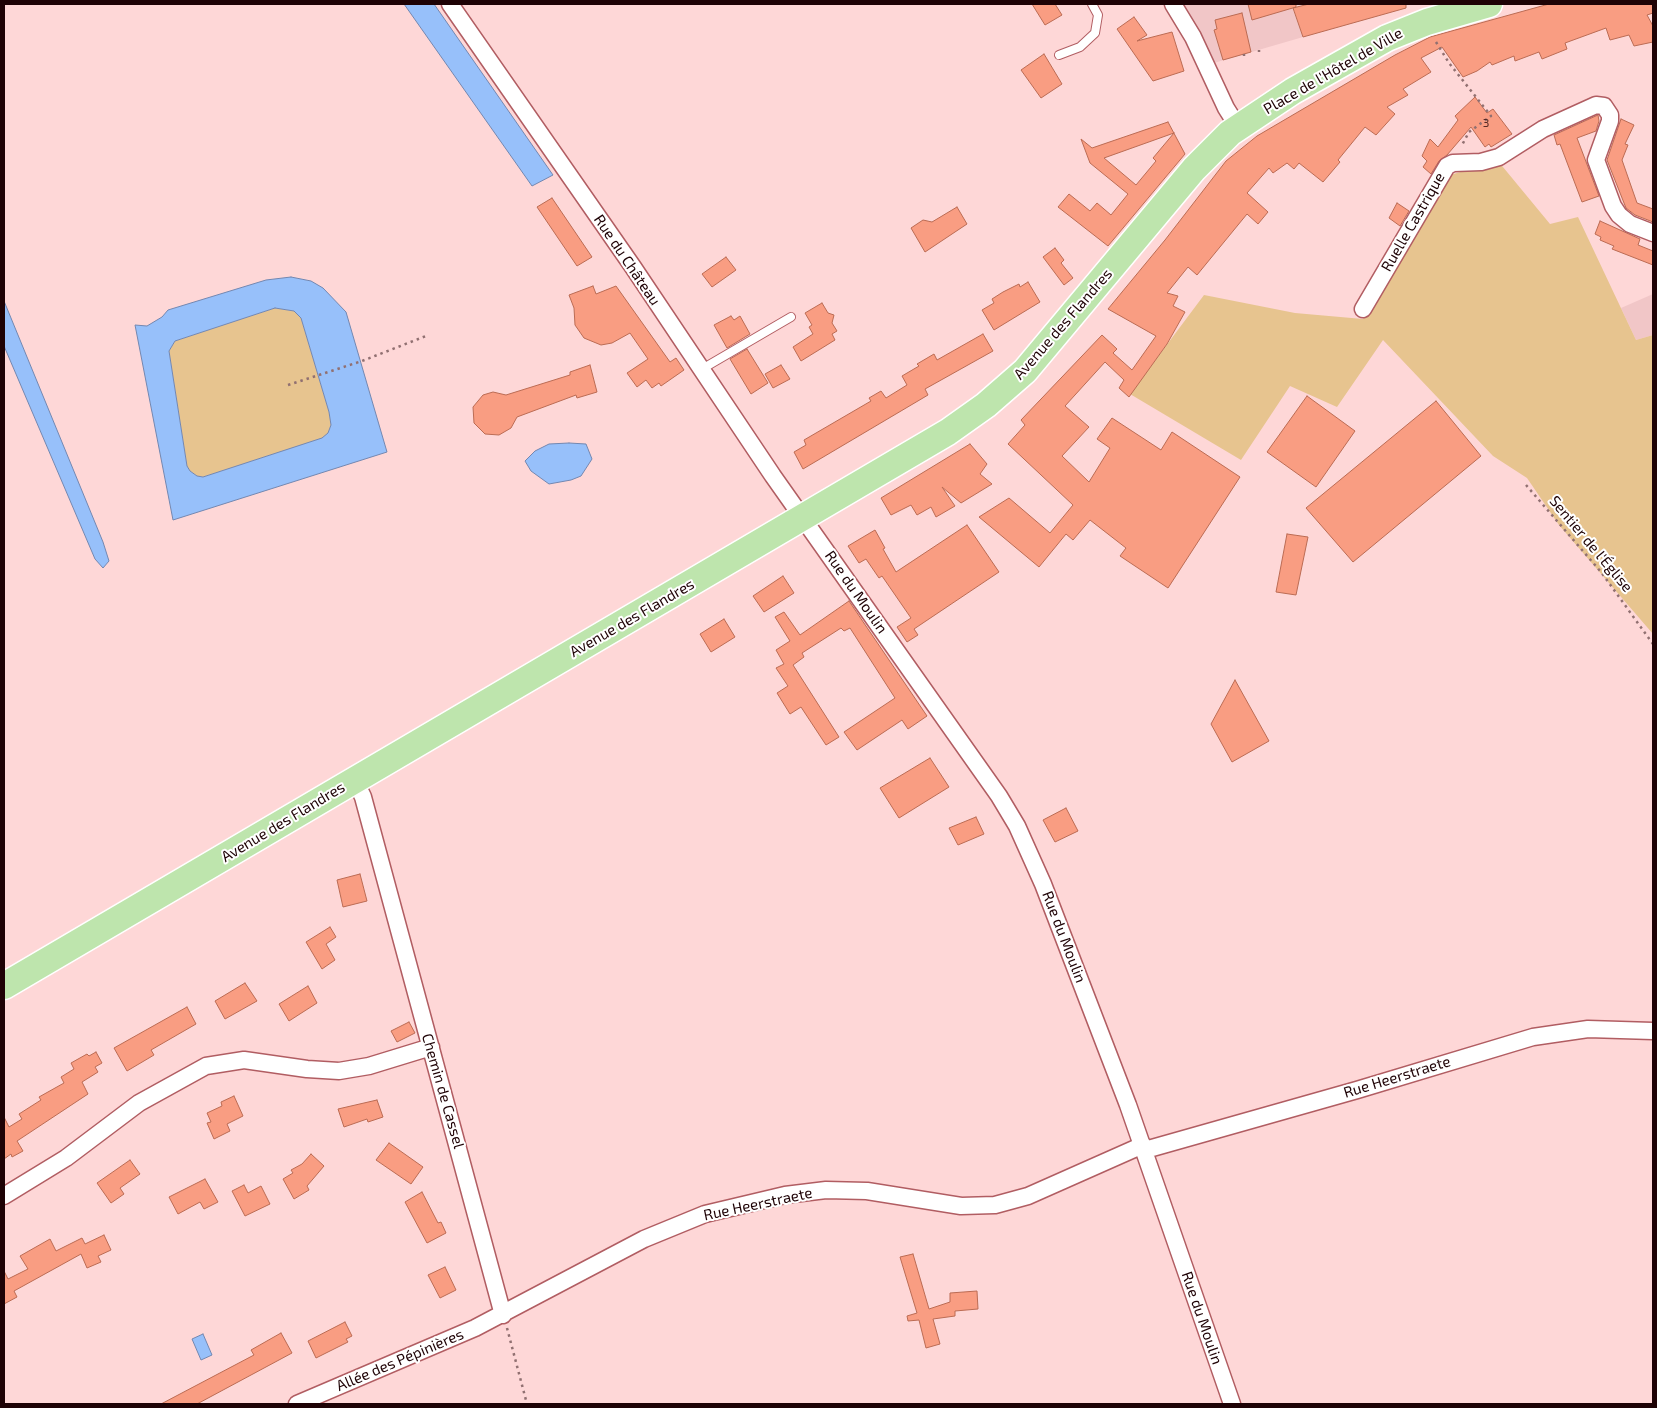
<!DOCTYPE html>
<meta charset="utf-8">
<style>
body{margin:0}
#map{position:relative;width:1657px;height:1408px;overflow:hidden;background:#fed7d7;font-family:"Exo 2",sans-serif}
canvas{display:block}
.frame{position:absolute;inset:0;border:5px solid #1e0205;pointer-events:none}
</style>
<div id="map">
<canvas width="1657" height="1408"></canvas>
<div class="frame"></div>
</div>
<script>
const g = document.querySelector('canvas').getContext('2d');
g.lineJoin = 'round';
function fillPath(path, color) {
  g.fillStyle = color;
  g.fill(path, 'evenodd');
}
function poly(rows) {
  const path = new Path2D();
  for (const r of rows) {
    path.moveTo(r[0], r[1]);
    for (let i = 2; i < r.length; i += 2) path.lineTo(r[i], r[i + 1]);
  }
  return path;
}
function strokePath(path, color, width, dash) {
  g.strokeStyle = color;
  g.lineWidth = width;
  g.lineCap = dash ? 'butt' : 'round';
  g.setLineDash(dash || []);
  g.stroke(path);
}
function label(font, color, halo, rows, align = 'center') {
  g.font = font + ' "Exo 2",sans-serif';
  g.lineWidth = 4;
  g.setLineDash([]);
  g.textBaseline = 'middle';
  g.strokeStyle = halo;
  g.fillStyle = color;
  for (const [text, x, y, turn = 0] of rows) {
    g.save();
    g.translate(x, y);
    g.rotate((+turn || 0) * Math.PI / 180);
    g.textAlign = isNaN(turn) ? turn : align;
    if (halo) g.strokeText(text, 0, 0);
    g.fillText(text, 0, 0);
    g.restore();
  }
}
fillPath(poly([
 [1181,4,1291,4,1303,37,1214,63],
 [1653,294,1653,335,1636,340,1621,308]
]), '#f1c6c7');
fillPath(poly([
 [1498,161,1550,224,1578,217,1636,340,1653,335,1653,634,1559,525,1527,478,1493,456,1383,340,1337,407,1290,386,1241,460,1130,394,1204,295,1295,313,1363,319,1450,175],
 [275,308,294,311,301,318,329,412,331,425,328,433,323,438,203,477,197,476,190,471,187,466,169,351,175,341]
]), '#e7c48f');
const water = poly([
 [404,4,434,4,553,175,532,186,404,4],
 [291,277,311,281,323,288,346,312,387,452,173,520,135,325,147,326,162,317,168,310,266,280,291,277],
 [275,308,294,311,301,318,329,412,331,425,328,433,322,438,203,477,197,476,190,471,187,466,169,351,175,341,275,308],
 [4,301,103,542,109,561,103,568,95,559,4,346,4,301],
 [569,443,586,444,592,459,581,476,571,480,549,484,531,471,525,461,535,451,549,444,569,443],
 [203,1334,212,1355,201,1360,192,1339,203,1334]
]);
fillPath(water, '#97c0fa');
strokePath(water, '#7387b0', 1);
const building = poly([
 [1032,4,1055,4,1062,15,1045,25,1032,4],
 [1248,4,1296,4,1296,7,1252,20,1248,4],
 [1309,4,1406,4,1406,8,1303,37,1293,8,1309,4],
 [1549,4,1653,4,1653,13,1647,15,1653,26,1653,42,1634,46,1629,35,1610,40,1606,28,1565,43,1567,49,1542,59,1539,52,1515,61,1514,56,1492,65,1490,62,1477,71,1463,77,1442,47,1421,58,1431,72,1403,89,1408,95,1387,107,1395,114,1376,135,1365,127,1338,160,1340,162,1323,182,1299,163,1294,169,1287,163,1273,173,1269,168,1247,193,1268,212,1258,224,1247,214,1197,275,1188,267,1167,293,1178,296,1173,306,1185,312,1167,344,1129,397,1119,388,1124,380,1105,362,1065,406,1089,427,1062,456,1089,482,1110,448,1097,439,1112,418,1161,450,1172,432,1240,477,1168,588,1120,556,1126,548,1090,520,1073,540,1066,534,1039,567,979,517,1009,498,1050,533,1073,505,1008,444,1025,425,1021,420,1102,335,1117,349,1113,353,1132,370,1156,336,1108,309,1165,240,1226,161,1257,136,1395,55,1430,37,1549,4],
 [1242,13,1251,52,1223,60,1214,30,1217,29,1215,20,1242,13],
 [1134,17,1147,35,1137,41,1172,32,1184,71,1153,81,1117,29,1134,17],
 [1044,54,1062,84,1041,98,1021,70,1044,54],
 [1475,97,1487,113,1493,109,1512,134,1491,147,1489,144,1485,147,1471,127,1447,155,1439,161,1431,174,1423,167,1427,161,1422,156,1430,139,1438,147,1458,120,1455,116,1475,97],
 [1598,115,1599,121,1596,131,1577,138,1599,196,1582,202,1560,144,1557,145,1554,135,1598,115],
 [1621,119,1634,125,1625,144,1628,145,1622,160,1637,203,1653,209,1653,222,1635,215,1626,208,1607,160,1621,119],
 [1168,122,1185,154,1108,246,1058,207,1069,194,1090,211,1097,203,1111,215,1128,194,1090,163,1081,139,1092,148,1168,122],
 [1174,133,1153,158,1156,161,1136,185,1104,158,1174,133],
 [552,198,592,257,577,266,537,207,552,198],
 [1397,203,1409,211,1400,226,1389,218,1397,203],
 [957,207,967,224,925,252,911,228,923,220,932,222,957,207],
 [1600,221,1640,239,1638,245,1653,251,1653,265,1612,249,1614,246,1600,240,1601,237,1595,234,1600,221],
 [1055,248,1064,260,1061,263,1073,278,1064,285,1043,257,1055,248],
 [726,257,736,270,712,287,702,274,726,257],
 [1028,282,1040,302,994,330,982,310,994,303,992,299,1003,292,1019,284,1020,287,1028,282],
 [593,286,596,294,616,286,670,362,676,358,684,370,661,386,659,383,652,388,646,380,637,387,627,373,648,359,630,333,612,343,601,345,584,338,575,325,574,308,569,295,593,286],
 [822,303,828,313,834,315,832,323,837,331,832,334,835,340,801,361,793,347,813,334,809,327,812,325,805,313,822,303],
 [731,316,734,320,740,316,750,334,727,348,714,325,731,316],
 [983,334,993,351,925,389,928,395,803,469,794,452,806,445,804,440,871,401,869,398,881,391,886,398,907,385,902,376,919,366,917,364,934,354,937,360,983,334],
 [747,349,768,383,751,394,730,359,747,349],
 [590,365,597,392,577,398,576,395,517,417,511,428,499,435,485,434,474,423,473,407,483,395,493,392,506,395,570,375,570,372,590,365],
 [781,365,790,379,773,388,765,374,781,365],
 [1307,396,1355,431,1316,487,1267,452,1307,396],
 [1436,401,1481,456,1353,562,1306,508,1436,401],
 [970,444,987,464,980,474,992,484,961,503,942,487,955,506,936,517,931,507,917,515,911,505,891,515,881,498,970,444],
 [967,525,999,572,914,629,918,635,907,642,897,627,911,618,882,576,879,578,866,559,859,563,848,546,875,530,885,548,883,549,896,572,967,525],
 [1287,534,1308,537,1296,595,1276,592,1287,534],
 [783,576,794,593,764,612,753,596,783,576],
 [849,601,927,716,908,729,902,720,857,750,844,732,895,698,850,628,844,631,841,628,802,653,804,657,793,665,839,737,826,745,801,707,790,714,777,693,788,686,776,668,784,664,776,650,790,641,775,617,784,612,800,635,849,601],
 [724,619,735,637,711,652,700,634,724,619],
 [1235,680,1269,741,1232,762,1211,724,1235,680],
 [930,758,949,787,899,818,880,788,930,758],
 [1066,808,1078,831,1055,842,1043,820,1066,808],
 [976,817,984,834,958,845,949,828,976,817],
 [360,874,367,901,343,907,337,880,360,874],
 [330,927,336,937,326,944,335,960,322,969,306,942,330,927],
 [245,983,257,1001,225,1019,215,1001,245,983],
 [308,986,317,1003,289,1021,279,1004,308,986],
 [187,1007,196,1024,151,1050,154,1055,127,1071,114,1048,187,1007],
 [409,1022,415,1033,397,1042,391,1031,409,1022],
 [96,1052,102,1063,95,1067,98,1072,82,1082,88,1094,17,1141,23,1151,12,1157,11,1154,4,1159,4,1117,9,1127,22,1119,19,1114,41,1100,39,1097,64,1083,61,1077,74,1069,71,1063,87,1054,89,1056,96,1052],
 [234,1096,243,1116,227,1124,230,1131,214,1139,207,1123,211,1122,207,1113,222,1106,221,1102,234,1096],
 [377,1100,383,1117,368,1122,367,1119,344,1127,338,1109,377,1100],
 [389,1143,423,1167,411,1184,376,1160,389,1143],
 [311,1154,324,1166,307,1186,309,1190,294,1199,283,1179,293,1173,291,1170,302,1164,311,1154],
 [130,1160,140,1174,120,1188,124,1194,111,1203,97,1183,130,1160],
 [205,1179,218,1202,204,1209,200,1202,178,1214,169,1197,205,1179],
 [244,1185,248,1193,261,1186,270,1204,245,1216,232,1191,244,1185],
 [422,1192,438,1223,441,1222,446,1233,427,1243,405,1202,422,1192],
 [104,1235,111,1250,98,1256,101,1262,87,1268,81,1254,14,1291,17,1297,4,1304,4,1271,8,1279,28,1269,20,1256,50,1239,56,1251,82,1238,85,1244,104,1235],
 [913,1254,929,1309,950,1302,950,1293,977,1291,978,1309,955,1311,955,1316,933,1319,940,1344,926,1348,919,1320,908,1321,907,1316,917,1313,900,1257,913,1254],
 [445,1267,456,1290,440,1298,428,1275,445,1267],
 [345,1322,352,1336,346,1339,348,1342,316,1358,308,1341,345,1322],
 [281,1333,292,1353,197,1404,161,1404,254,1355,251,1350,281,1333]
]);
fillPath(building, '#f99d82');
strokePath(building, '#bb6b53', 1);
const service = poly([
 [1059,55,1080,47,1095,33,1098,15,1092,4],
 [702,369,791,317]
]);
const minor = poly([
 [450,4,633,267,773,476,999,796,1017,826,1043,884,1128,1105,1232,1404],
 [1173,4,1193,37,1226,108,1238,127],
 [1363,309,1447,166,1453,163,1481,162,1499,157,1543,129,1596,105,1604,106,1610,115,1610,121,1596,160,1613,206,1619,215,1630,224,1653,233],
 [355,780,363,797,503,1315],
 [1145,1150,1357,1090,1533,1037,1588,1029,1653,1031],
 [4,1196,66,1158,139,1103,206,1066,244,1060,307,1069,339,1071,369,1066,431,1047],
 [297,1404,475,1328,644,1239,705,1214,785,1195,826,1190,867,1191,961,1206,995,1205,1028,1196,1143,1145]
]);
const primary = poly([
 [4,986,948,432,986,405,1025,371,1194,169,1230,133,1293,91,1387,38,1427,22,1489,4]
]);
strokePath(service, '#b15d62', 10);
strokePath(minor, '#b15d62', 19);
strokePath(primary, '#fff', 29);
strokePath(poly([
 [1436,42,1449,63,1491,116,1469,132,1461,147],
 [1259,50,1259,52],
 [1244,54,1244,56],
 [288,385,362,361,426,336],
 [1526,485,1601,572,1653,644],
 [507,1328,527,1404]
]), '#917071', 2.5, [2.5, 4]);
strokePath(service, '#fff', 8);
strokePath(minor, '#fff', 16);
strokePath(primary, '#bee5ad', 26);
label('12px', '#552924', null, [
 ["3",1486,123]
]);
label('15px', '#1e0205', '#fff', [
 ["Place de l'Hôtel de Ville",1333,71,-30],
 ["Ruelle Castrique",1413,222,-60],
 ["Rue du Château",627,260,56],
 ["Avenue des Flandres",1063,324,-49],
 ["Sentier de l'Église",1591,544,50],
 ["Rue du Moulin",856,592,55],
 ["Avenue des Flandres",632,618,-30],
 ["Avenue des Flandres",283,822,-31],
 ["Rue du Moulin",1064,937,69],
 ["Rue Heerstraete",1397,1077,-17],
 ["Chemin de Cassel",443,1091,74],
 ["Rue Heerstraete",758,1204,-12],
 ["Rue du Moulin",1202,1318,71],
 ["Allée des Pépinières",400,1360,-23]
]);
</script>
